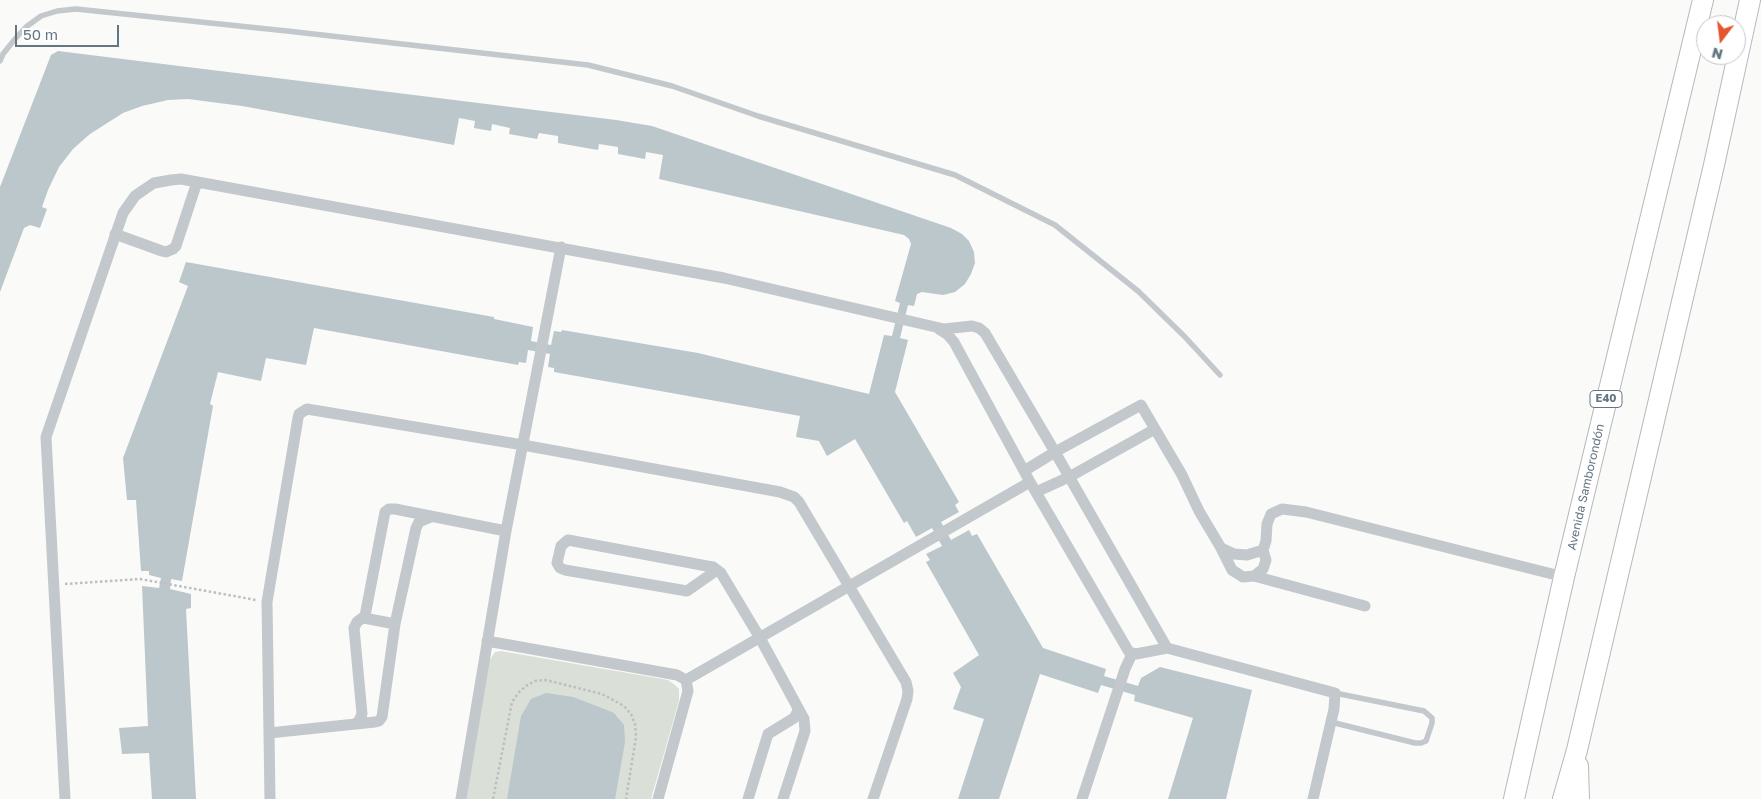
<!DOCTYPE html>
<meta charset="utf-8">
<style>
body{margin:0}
#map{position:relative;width:1761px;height:799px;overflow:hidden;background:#fafaf8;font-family:"Golos Text",sans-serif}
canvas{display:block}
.north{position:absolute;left:1696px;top:15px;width:50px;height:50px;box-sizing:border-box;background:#fff;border:1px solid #c1c8cd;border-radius:50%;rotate:195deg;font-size:14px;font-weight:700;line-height:20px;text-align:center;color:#657683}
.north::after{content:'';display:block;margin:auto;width:18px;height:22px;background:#e4572e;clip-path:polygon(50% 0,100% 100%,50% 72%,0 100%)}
.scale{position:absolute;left:15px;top:25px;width:104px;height:22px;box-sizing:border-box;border:2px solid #657683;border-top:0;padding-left:6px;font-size:15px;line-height:18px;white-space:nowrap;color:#657683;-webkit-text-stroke:4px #fff;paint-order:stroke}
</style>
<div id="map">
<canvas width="1761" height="799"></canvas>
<div class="north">N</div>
<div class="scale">50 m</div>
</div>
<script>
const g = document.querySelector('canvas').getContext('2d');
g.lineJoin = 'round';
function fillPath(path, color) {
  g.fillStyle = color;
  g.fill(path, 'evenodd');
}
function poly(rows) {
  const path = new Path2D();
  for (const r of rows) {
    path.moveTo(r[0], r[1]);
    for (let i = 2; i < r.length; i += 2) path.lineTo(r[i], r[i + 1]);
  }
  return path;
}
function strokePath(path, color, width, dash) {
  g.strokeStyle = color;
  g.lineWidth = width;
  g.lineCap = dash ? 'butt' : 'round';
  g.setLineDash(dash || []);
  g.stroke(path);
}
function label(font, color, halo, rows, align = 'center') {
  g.font = font + ' "Golos Text",sans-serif';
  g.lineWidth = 5;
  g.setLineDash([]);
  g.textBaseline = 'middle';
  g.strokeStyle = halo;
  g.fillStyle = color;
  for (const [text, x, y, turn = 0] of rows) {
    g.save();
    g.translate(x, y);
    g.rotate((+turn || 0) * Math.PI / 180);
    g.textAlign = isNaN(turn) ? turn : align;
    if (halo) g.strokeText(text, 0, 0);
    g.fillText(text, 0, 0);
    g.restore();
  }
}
fillPath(poly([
 [501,651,668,680,675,685,679,689,679,701,651,799,466,799,489,661,495,652]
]), '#dadfd7');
fillPath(poly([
 [58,51,616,120,652,126,951,228,962,234,969,241,974,252,975,263,971,274,965,284,955,292,943,295,922,292,917,294,914,306,908,305,900,338,908,340,895,392,959,502,955,505,959,512,941,522,951,540,969,530,972,536,977,534,1043,648,1106,669,1104,676,1138,686,1141,678,1160,667,1252,690,1226,799,1168,799,1193,718,1134,701,1135,695,1101,685,1098,693,1040,674,999,799,958,799,984,719,953,709,961,687,953,673,979,655,926,562,930,560,926,554,942,546,932,528,916,537,907,521,904,523,855,439,827,456,819,441,796,437,800,416,554,372,554,368,548,367,550,354,528,350,526,363,519,362,518,365,314,328,306,365,266,358,261,381,218,372,210,404,213,406,182,581,171,579,170,589,191,594,191,608,186,609,196,799,152,799,149,753,122,754,119,728,148,726,142,586,159,588,161,578,149,575,149,571,141,571,136,500,127,500,123,458,188,286,179,282,186,262,494,317,494,319,533,327,531,341,551,345,554,331,561,332,562,330,698,353,869,394,884,335,892,336,900,303,895,301,911,244,909,239,904,235,659,179,663,155,646,152,645,159,618,154,618,147,599,144,598,150,558,143,558,136,539,133,537,139,509,134,510,128,492,124,491,131,474,128,475,121,459,118,454,145,242,106,188,99,168,100,142,106,123,113,90,134,73,149,59,167,48,190,42,207,47,209,40,228,30,225,24,228,0,292,0,187,51,55],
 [546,693,573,697,607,710,614,713,624,725,625,742,615,799,507,799,521,716,531,699]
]), '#bbc7cb');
const trunk = poly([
 [1578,766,1579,799],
 [1514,799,1564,577,1703,0],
 [1563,799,1577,750,1714,165,1750,0]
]);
strokePath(trunk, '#b4b9bd', 22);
strokePath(poly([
 [65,584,140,579,256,600],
 [493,799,512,702,520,691,526,686,535,681,546,680,602,694,624,706,631,714,635,724,636,737,626,799]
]), '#bbbfc2', 2.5, [2.5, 2.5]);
strokePath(poly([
 [0,61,3,54,15,39,26,27,41,16,57,11,76,9,287,31,588,65,672,86,758,116,955,175,1055,225,1138,291,1185,337,1220,375],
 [1331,722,1415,743,1421,743,1426,741,1432,723,1432,718,1424,711,1335,693]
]), '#c3c8cc', 5.5);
strokePath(poly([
 [115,234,162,251,166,252,173,249,176,246,197,182],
 [939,329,947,334,954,342,1030,482,1129,652,1136,654,1167,648,1335,693,1334,709,1313,799],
 [1024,471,1055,452,1141,405,1182,475,1199,511,1221,548,1234,554,1247,555,1263,550,1266,541,1267,524,1271,514,1282,509,1306,512,1564,577],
 [1036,492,1069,477,1155,429],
 [1221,548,1232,570,1243,577,1254,576,1263,569,1266,560,1263,550],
 [717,570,687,591,565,570,560,568,557,563,561,546,568,540,707,566,713,567,721,573,760,638,804,719,805,731,783,799],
 [1254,576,1365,606],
 [364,618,395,624],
 [487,641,677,675,686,680,688,691,658,799],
 [686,680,1030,482],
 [355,724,359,721,362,714,354,628,357,622,365,616,385,512,389,509,395,509,506,531],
 [269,733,375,722,379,721,382,717,395,624,416,528,419,522,431,517],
 [65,799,46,437,123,213,135,196,145,189,154,183,171,180,181,179,724,278,944,329,972,326,979,328,985,333,1055,452,1167,648],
 [270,799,267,602,298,418,299,414,307,409,523,445,780,492,794,497,799,502,906,682,908,691,907,699,873,799],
 [461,799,506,531,561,247],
 [748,799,768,734,794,718,798,711,797,707],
 [1082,799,1125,669,1132,654]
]), '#c3c8cc', 11);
strokePath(trunk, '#fff', 20);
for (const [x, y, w] of [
 [1606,399,32]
]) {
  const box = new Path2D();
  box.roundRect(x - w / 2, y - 8.5, w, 17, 4);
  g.fillStyle = '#fff';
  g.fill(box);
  strokePath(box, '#657683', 1);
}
label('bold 11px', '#657683', null, [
 ["E40",1606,399]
]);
label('12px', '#657683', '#fff', [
 ["Avenida Samborondón",1586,487,-77]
]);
</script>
